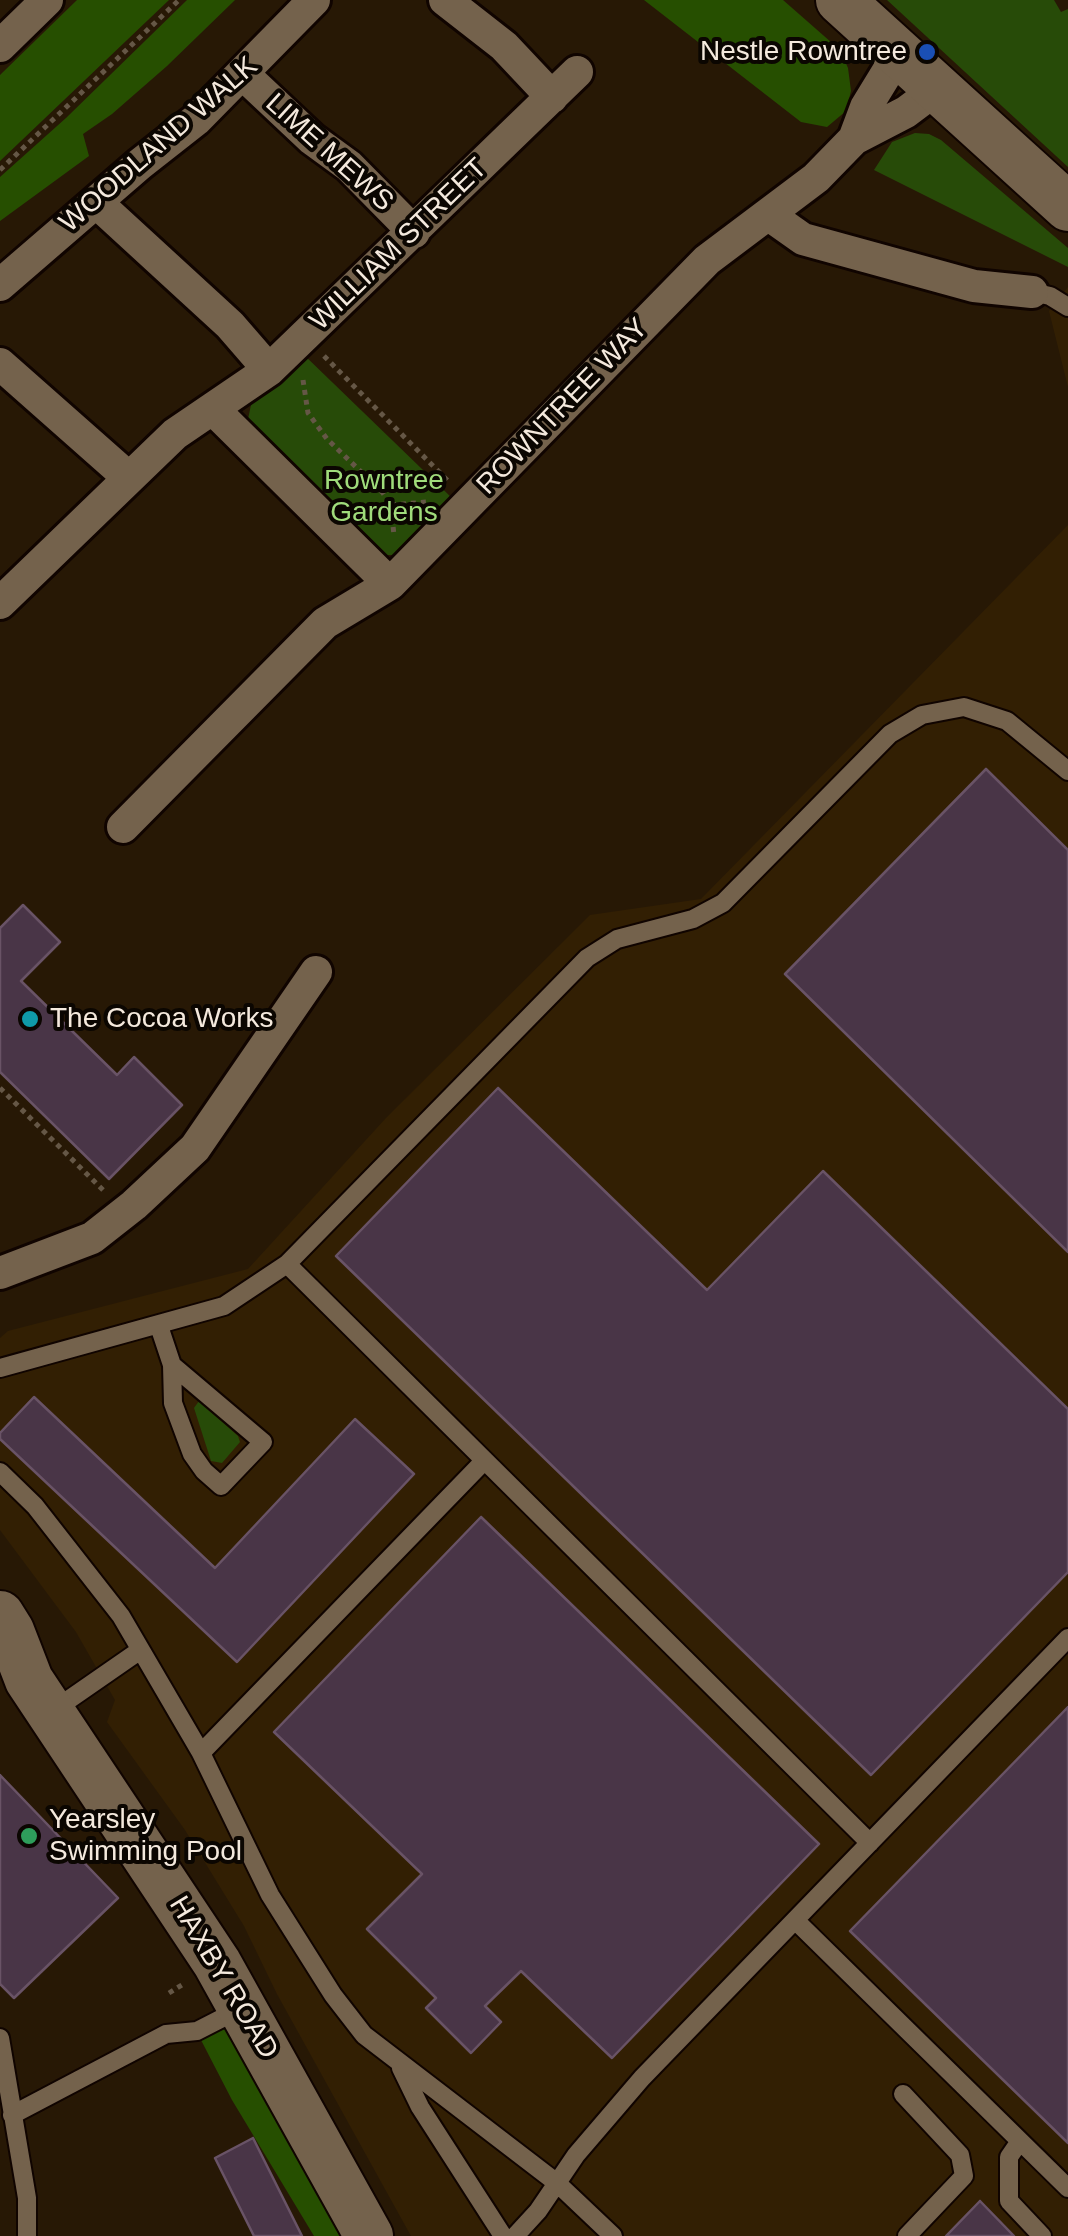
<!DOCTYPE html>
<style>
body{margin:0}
canvas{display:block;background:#271805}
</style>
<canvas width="1068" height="2236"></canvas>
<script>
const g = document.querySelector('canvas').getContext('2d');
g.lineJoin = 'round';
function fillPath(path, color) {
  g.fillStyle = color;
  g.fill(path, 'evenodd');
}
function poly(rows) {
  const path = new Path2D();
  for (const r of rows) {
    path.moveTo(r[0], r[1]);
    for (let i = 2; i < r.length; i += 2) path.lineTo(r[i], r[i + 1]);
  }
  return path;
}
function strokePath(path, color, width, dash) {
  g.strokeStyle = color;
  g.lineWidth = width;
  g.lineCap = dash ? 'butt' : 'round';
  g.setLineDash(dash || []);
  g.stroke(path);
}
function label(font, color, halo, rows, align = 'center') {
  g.font = font + ' Arial,sans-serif';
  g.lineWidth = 8;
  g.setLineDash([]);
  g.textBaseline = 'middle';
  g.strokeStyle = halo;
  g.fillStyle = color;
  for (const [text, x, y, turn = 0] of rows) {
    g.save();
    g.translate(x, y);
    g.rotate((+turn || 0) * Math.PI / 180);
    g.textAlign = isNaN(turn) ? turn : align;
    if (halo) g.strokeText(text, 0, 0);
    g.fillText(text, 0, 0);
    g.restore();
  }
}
fillPath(poly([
 [1068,287,1068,387,1049,311],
 [1068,525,1068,2236,411,2236,277,1994,244,1926,185,1830,107,1722,115,1700,76,1632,0,1530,0,1338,8,1331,248,1269,386,1118,590,915,701,899]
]), '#321f03');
fillPath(poly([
 [887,0,1054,0,1061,12,1068,9,1068,167],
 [915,133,929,134,941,140,1068,248,1068,267,874,170,892,142],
 [302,353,453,499,406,547,393,555,382,555,253,433,248,419,251,405],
 [199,1401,238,1436,240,1442,222,1463,211,1461,194,1408]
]), '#274b08');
fillPath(poly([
 [77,0,169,0,0,161,0,75],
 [187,0,235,0,167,66,112,114,83,134,89,156,0,221,0,177,66,118],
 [644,0,783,0,840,50,848,68,851,91,846,111,827,127,801,122],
 [230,2021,350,2236,314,2236,232,2100,201,2040]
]), '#264f00');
const building = poly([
 [986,769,1068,850,1068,1252,785,974,986,769],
 [23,905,60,942,21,981,117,1075,134,1057,182,1105,109,1179,0,1072,0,928,23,905],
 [498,1088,707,1290,823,1171,1068,1409,1068,1572,871,1775,336,1256,498,1088],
 [34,1397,215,1568,355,1419,414,1474,237,1662,0,1439,0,1433,34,1397],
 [481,1517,819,1844,612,2058,521,1971,485,2006,501,2022,471,2053,426,2008,436,1998,367,1929,422,1874,274,1732,481,1517],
 [1068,1707,1068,2143,850,1931,1068,1707],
 [0,1775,118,1898,14,1998,0,1984,0,1775],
 [253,2138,302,2236,254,2236,215,2158,253,2138],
 [980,2201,1014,2236,946,2236,980,2201]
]);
fillPath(building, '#493547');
strokePath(building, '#695366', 2.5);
const lane = poly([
 [1032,292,1050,296,1068,307],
 [287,1264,870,1843],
 [159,1326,172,1365,173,1403,192,1454,204,1471,221,1486,263,1442,172,1365],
 [0,1368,224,1306,287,1264,587,958,617,939,693,919,723,903,890,734,922,715,964,707,1007,721,1068,771],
 [0,1472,35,1506,121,1616,201,1753,270,1895,333,1995,364,2035,557,2183,613,2236],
 [51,1712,139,1651],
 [201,1753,484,1461],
 [795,1920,1068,2188],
 [0,2038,27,2198,27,2236],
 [401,2068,420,2107,503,2236],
 [903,2094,960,2155,964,2176,907,2236],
 [12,2115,166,2034,197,2031,238,2010],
 [1020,2141,1009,2157,1009,2201,1042,2236],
 [515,2236,538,2211,576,2155,642,2078,1068,1638]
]);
const street = poly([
 [445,0,504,46,552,97],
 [0,46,47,0],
 [244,75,312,139,349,166,414,232],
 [854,139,866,107,899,53],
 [96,202,230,325,269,370],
 [769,215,803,239,974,286,1032,292],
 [0,285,140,164,196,120,314,0],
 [0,364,129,478],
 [214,410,390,584],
 [0,603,175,434,269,370,577,72],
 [123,827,325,623,390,584,707,260,816,178,854,139,906,112,938,88],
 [0,1273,92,1238,134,1205,195,1148,316,972]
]);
const secondary = poly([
 [840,0,1068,207],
 [0,1615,10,1631,29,1680,217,1963,369,2236]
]);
strokePath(lane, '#100400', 22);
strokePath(street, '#100400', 38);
strokePath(secondary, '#100400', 52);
strokePath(poly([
 [0,170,179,0],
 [324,356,450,483],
 [303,380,308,413,327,439,383,493,391,505,394,536],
 [391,505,427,502],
 [0,1088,106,1193],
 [169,1993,185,1983]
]), '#655746', 5, [5, 5]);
strokePath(lane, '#74624c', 18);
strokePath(street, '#74624c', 32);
strokePath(secondary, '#74624c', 48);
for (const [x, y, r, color] of [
 [927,52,10,"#1a4fb4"],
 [30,1019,10,"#0f9aa8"],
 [29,1836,10,"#2e9e5b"]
]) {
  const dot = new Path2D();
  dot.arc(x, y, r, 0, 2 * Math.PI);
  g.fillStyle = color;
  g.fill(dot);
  strokePath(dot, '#0b0601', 4);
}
label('28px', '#f4e9dd', '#0b0601', [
 ["Nestle Rowntree",907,52,"right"],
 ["The Cocoa Works",50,1019],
 ["Yearsley",49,1820],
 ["Swimming Pool",49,1852]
], 'left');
label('28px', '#f4e9dd', '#0b0601', [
 ["WOODLAND WALK",159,145,-41],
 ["LIME MEWS",329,153,42],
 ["WILLIAM STREET",399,245,-44],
 ["ROWNTREE WAY",563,407,-46],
 ["HAXBY ROAD",223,1978,59]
]);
label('28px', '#a0dc7b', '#0b0601', [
 ["Rowntree",384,481],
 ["Gardens",384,513]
]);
</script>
